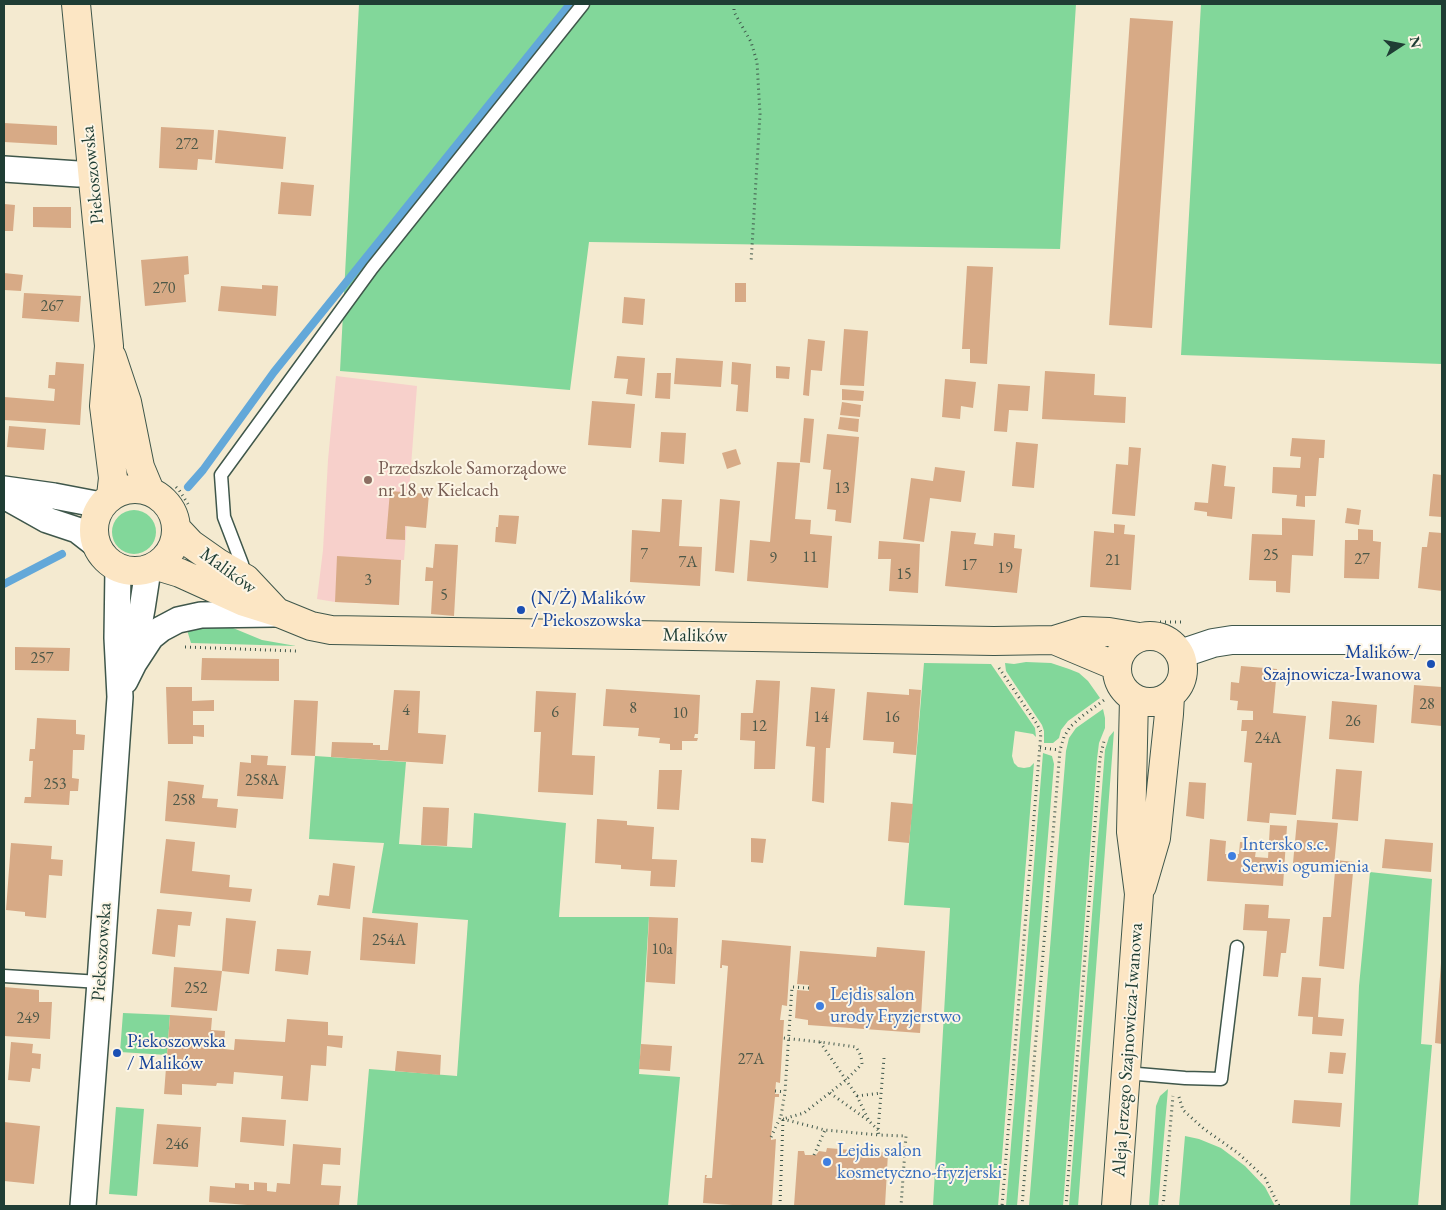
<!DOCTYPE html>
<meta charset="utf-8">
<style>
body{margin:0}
#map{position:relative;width:1446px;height:1210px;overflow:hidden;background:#f4ead0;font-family:"EB Garamond",serif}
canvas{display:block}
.frame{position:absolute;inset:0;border:5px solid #1f3d34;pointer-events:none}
.north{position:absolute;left:1376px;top:20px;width:50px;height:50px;-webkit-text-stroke:4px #fcf5e5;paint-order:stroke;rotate:79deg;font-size:14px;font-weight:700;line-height:20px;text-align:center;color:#1f3d34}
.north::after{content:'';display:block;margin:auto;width:18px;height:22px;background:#1f3d34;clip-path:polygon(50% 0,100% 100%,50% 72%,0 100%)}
</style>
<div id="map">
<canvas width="1446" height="1210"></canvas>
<div class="frame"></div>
<div class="north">N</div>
</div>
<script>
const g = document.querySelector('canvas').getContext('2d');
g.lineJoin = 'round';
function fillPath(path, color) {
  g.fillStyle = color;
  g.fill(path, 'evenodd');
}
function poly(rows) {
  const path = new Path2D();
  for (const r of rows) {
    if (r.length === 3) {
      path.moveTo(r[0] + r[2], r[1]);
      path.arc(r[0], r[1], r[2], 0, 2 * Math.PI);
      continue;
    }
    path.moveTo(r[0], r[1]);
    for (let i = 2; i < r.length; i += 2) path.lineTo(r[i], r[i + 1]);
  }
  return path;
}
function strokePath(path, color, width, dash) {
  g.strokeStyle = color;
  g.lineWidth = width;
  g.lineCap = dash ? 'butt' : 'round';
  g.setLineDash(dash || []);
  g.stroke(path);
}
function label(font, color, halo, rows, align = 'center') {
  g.font = font + ' "EB Garamond",serif';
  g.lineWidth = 4;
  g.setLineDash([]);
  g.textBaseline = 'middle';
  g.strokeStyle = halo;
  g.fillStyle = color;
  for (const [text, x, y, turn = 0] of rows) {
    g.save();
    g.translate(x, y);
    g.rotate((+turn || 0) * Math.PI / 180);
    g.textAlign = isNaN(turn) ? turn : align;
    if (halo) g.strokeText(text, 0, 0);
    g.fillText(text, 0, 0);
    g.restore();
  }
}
fillPath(poly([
 [336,376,417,386,404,560,401,560,399,605,335,602,317,599,323,550,328,460]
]), '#f7d0cb');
fillPath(poly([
 [359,4,1076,4,1060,249,589,242,570,390,340,371],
 [1201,4,1442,4,1442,364,1181,355],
 [134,532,22],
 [217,626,233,628,262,640,296,646,191,643,187,630,193,628],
 [1026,662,1051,663,1069,669,1079,673,1088,681,1100,698,1068,721,1061,730,1059,738,1053,743,1044,743,1044,731,1042,725,1006,671,1005,663,1014,664],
 [924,663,991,664,1035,728,1036,737,1033,734,1015,731,1012,756,1014,763,1018,767,1024,768,1030,767,1034,763,998,1206,933,1206,950,908,904,905],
 [1103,709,1105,718,1105,728,1099,743,1097,759,1063,1206,1029,1206,1066,751,1069,738,1076,728],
 [1114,731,1078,1206,1069,1206,1105,750,1109,737],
 [1043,753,1052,756,1054,764,1017,1206,1006,1206],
 [315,756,406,762,399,844,472,848,474,813,566,823,559,917,649,917,639,1074,680,1077,668,1206,357,1206,369,1069,457,1076,468,920,372,913,384,843,309,839],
 [1370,872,1432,879,1421,1044,1432,1045,1418,1206,1350,1206,1359,986],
 [123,1013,170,1015,167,1055,120,1052],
 [1168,1089,1158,1206,1149,1206,1156,1106,1160,1096],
 [116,1107,144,1109,137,1196,109,1194],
 [1185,1136,1199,1139,1221,1148,1245,1166,1265,1187,1275,1206,1179,1206]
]), '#82d79a');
strokePath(poly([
 [188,487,203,470,274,372,570,4],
 [4,584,62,554]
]), '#63a8d9', 8);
fillPath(poly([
 [1130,18,1173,21,1152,328,1109,325],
 [4,123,57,126,57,145,4,142],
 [161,127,214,130,212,160,198,159,197,170,159,168],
 [218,130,286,137,283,169,215,163],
 [281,182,314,185,311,216,278,214],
 [4,204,15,205,13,231,4,231],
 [33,207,71,207,71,228,33,227],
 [188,256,189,274,184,275,186,302,145,306,141,260],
 [967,266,993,267,987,364,970,363,970,349,962,349],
 [4,273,23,275,21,291,4,290],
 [735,283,746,283,746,302,735,302],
 [262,285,278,286,276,316,218,311,221,286,262,289],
 [24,293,81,296,79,322,22,318],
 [624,297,645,299,643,325,622,323],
 [844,329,868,331,864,386,840,385],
 [808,339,825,341,822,371,811,370,809,396,803,395],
 [617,356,645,358,642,396,626,394,628,379,614,378],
 [676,358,723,361,721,387,674,384],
 [56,362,84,364,80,425,4,420,4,397,54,401,55,389,48,388,49,375,55,375],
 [732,362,751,364,748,412,736,411,738,385,731,384],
 [776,366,790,367,789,379,776,378],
 [1045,371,1095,374,1094,395,1126,397,1125,423,1042,419],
 [657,373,671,373,670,399,655,398],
 [945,379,976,382,973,408,961,406,960,419,942,417],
 [998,384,1030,386,1028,411,1009,410,1007,432,994,431],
 [842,389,864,391,863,401,842,400],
 [592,401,635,404,631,448,588,445],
 [842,402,861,405,860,417,840,415],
 [840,417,859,419,858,432,838,429],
 [804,418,814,419,810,463,800,462],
 [9,426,46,429,44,450,7,447],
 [661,432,686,433,684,464,659,462],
 [827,434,859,437,851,523,835,521,836,510,827,509,831,470,823,469],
 [1292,438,1325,440,1324,458,1319,458,1316,496,1305,496,1305,507,1296,506,1297,495,1272,493,1273,467,1300,468,1301,457,1290,456],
 [1016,442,1038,444,1034,488,1012,486],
 [1129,447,1141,448,1135,516,1112,514,1116,464,1128,465],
 [736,449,741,464,727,469,722,453],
 [777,462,800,463,795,519,811,520,810,534,832,536,828,588,747,581,750,540,770,542],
 [1212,464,1226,466,1224,486,1235,487,1232,519,1207,516,1207,512,1194,510,1195,502,1208,503],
 [935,467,965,471,961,502,930,498,924,542,903,539,911,478,933,481],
 [1433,474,1442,475,1442,517,1429,516],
 [390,491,429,494,426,528,405,526,405,540,386,539],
 [662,499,682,500,679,546,702,547,700,586,630,582,632,530,660,532],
 [720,499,740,501,734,573,715,571],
 [1347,508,1361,510,1359,525,1345,523],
 [499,515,519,516,516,544,495,542,496,527,498,527],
 [1282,518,1315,520,1313,556,1292,555,1290,593,1276,592,1276,581,1249,580,1252,534,1282,535],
 [1114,524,1125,525,1124,534,1135,535,1131,590,1090,587,1094,531,1114,533],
 [1358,529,1373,530,1373,541,1381,542,1379,579,1344,578,1345,540,1358,540],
 [951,531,976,533,974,544,993,546,994,533,1015,535,1014,548,1022,549,1017,593,945,586],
 [1429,532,1442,533,1442,591,1418,588,1422,547,1427,547],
 [879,541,920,544,918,593,889,591,891,559,878,559],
 [435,544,458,545,454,616,431,614,433,581,425,581,426,567,433,568],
 [337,556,401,560,399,605,335,602],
 [15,647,70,648,69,671,15,670],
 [202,658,279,659,279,681,201,680],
 [1241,666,1277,669,1273,713,1306,716,1296,815,1270,813,1269,823,1247,821,1252,763,1244,762,1247,731,1241,731,1242,720,1253,720,1253,711,1237,710,1238,701,1230,700,1231,682,1239,683],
 [756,680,780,681,775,769,754,769,755,741,740,740,741,713,753,713],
 [1414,685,1442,687,1442,726,1411,723],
 [166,687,192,687,192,701,214,700,214,711,193,711,193,725,204,725,204,737,193,736,193,744,168,744],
 [811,687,835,689,830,748,826,748,824,803,812,801,815,747,806,746],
 [606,689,700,695,698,734,695,734,694,738,698,738,697,741,682,741,682,750,670,750,670,744,659,743,660,738,638,736,639,728,603,726],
 [909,689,921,690,916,755,893,753,894,742,863,740,867,692,909,695],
 [394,690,420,691,418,733,446,735,443,764,331,757,332,742,373,743,373,745,380,745,380,750,388,750],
 [536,691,576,693,572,755,595,756,593,795,538,792,541,732,534,732],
 [294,700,318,701,315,756,291,755],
 [1332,701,1377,705,1374,743,1329,739],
 [37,718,76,720,76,734,85,735,84,750,73,750,72,778,79,779,78,791,70,791,69,805,24,803,25,797,31,797,33,761,29,761,30,749,35,749],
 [251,755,268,756,267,765,286,766,283,799,237,796,240,762,251,763],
 [1336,769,1362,771,1358,821,1332,819],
 [659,770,682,770,679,810,657,809],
 [168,781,204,785,202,798,218,799,217,807,238,809,236,828,165,821],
 [1189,782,1206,783,1204,819,1186,816],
 [891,802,913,804,909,843,888,841],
 [423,807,449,808,447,846,421,845],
 [597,819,627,821,627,825,654,827,652,859,677,860,675,887,650,886,651,871,621,869,621,865,595,863],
 [1297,820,1338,823,1334,866,1293,863],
 [1270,825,1287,826,1283,886,1207,881,1210,839,1226,841,1225,854,1239,854,1240,842,1257,843,1255,857,1268,858],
 [751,838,766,839,763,863,751,862],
 [166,839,195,842,192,871,230,875,229,887,252,889,250,902,160,893],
 [1385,839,1433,843,1431,872,1382,868],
 [11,843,52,846,51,859,63,860,62,876,49,875,46,918,25,916,25,912,6,910],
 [1336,860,1354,862,1344,969,1319,966,1323,917,1331,917],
 [333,863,355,866,350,909,317,905,319,895,329,896],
 [1245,904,1269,905,1268,918,1290,919,1286,953,1281,953,1278,977,1263,976,1267,931,1243,930],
 [157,909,192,912,190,926,178,925,175,957,152,954],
 [363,917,418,923,415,964,360,960],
 [649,917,678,918,675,984,646,982],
 [226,918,256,921,249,974,222,971],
 [722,940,791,946,787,1006,782,1005,780,1020,784,1020,780,1083,776,1082,775,1094,779,1094,779,1097,775,1097,771,1137,771,1140,776,1139,772,1206,747,1206,703,1203,705,1175,707,1175,706,1178,712,1178,728,966,722,965,722,968,720,968],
 [877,947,925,951,920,1033,808,1025,808,1020,795,1018,797,990,809,991,809,985,797,984,800,951,876,957],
 [277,949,311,951,308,975,275,971],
 [1441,963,1442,963,1442,1044,1435,1043],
 [174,967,222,971,217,1011,171,1007],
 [1302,977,1321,978,1318,1017,1344,1019,1342,1036,1312,1034,1313,1017,1298,1016],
 [4,987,39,990,39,1002,52,1002,50,1039,4,1036],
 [170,1015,212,1018,211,1030,225,1031,224,1049,234,1050,235,1039,285,1042,287,1019,328,1022,328,1035,343,1036,342,1048,327,1046,326,1066,311,1065,308,1101,281,1099,283,1076,234,1072,233,1084,217,1083,216,1086,182,1084,182,1095,164,1094],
 [11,1042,33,1044,32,1053,41,1054,40,1069,32,1068,30,1082,8,1080],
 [641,1044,672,1046,670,1071,639,1069],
 [397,1051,441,1055,440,1075,395,1071],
 [1330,1052,1346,1053,1343,1074,1328,1073],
 [1294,1100,1342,1103,1340,1127,1292,1123],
 [242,1117,286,1120,284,1146,240,1142],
 [4,1122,40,1126,34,1184,4,1181],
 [157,1124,201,1127,198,1167,153,1164],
 [293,1144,341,1148,340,1165,323,1164,321,1185,341,1186,339,1206,260,1206,209,1202,210,1186,235,1188,235,1183,249,1184,249,1190,254,1190,254,1182,267,1183,267,1191,276,1192,277,1183,290,1184],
 [827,1148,888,1153,885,1206,794,1206,798,1151,804,1151,805,1155,816,1155,819,1151,826,1152]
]), '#d7aa86');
const service = poly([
 [245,576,242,564,224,517,221,475,372,268,583,4],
 [4,976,100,982],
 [1126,1073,1185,1078,1221,1079,1237,947]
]);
const minor = poly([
 [4,169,78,174,93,173],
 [4,489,54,496,101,505],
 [4,496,47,520,77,530,95,544],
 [132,656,136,641,142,609,148,570],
 [125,681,134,663,151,637,161,629,178,620,201,615,274,614],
 [83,1206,100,982,120,697,117,638,118,568]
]);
const tertiary = poly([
 [1180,654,1213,643,1232,640,1442,640]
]);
const secondary = poly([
 [76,4,109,346,104,406,113,478,111,496],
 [112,357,127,402,140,467,150,491],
 [135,530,41],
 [176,528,191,544,218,563,246,579,276,611],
 [157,566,180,573,244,602,279,613,311,626,331,630,994,641,1054,640,1083,631,1109,632,1139,637],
 [1150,669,33],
 [1054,640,1116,666],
 [1142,886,1156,838,1169,714,1170,696],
 [1116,1206,1139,894,1131,832,1134,698]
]);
strokePath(service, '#3f574b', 15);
strokePath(minor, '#3f574b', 28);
strokePath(tertiary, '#3f574b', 30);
strokePath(secondary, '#3f574b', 30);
strokePath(poly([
 [734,4,734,12,751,42,757,62,760,114,751,263],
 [176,487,179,490,188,504],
 [1160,622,1184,622],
 [185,647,296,651],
 [999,668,1037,724,1041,732,1002,1206],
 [1040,748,1060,750],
 [809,988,792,987,785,1092,781,1116,783,1119,825,1130,879,1135],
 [820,1042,857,1096,869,1121,878,1130],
 [884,1058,878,1130,879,1135,906,1136,901,1206],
 [775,1091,785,1092],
 [830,1093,869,1121],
 [857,1096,881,1093],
 [1179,1097,1183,1110,1204,1129,1238,1153,1265,1178,1279,1206],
 [771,1137,781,1116],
 [814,1155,825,1130],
 [780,1206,783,1119,804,1113,846,1080,862,1064,861,1056,856,1047,820,1042,783,1038],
 [1022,1206,1060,750,1064,737,1070,727,1081,717,1107,698],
 [1066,1206,1100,758,1104,741],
 [1163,1206,1173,1096]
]), '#3f574b', 3, [1, 4]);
strokePath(service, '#fff', 12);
strokePath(minor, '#fff', 25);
strokePath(tertiary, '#fff', 28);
strokePath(secondary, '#fce6c4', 28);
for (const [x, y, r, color] of [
 [368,480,5,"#8d6e63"],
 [521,610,5,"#1a4fb4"],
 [1431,664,5,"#1a4fb4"],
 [1232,856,5,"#3f7fe0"],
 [820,1006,5,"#3f7fe0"],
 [117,1053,5,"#1a4fb4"],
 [827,1162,5,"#3f7fe0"]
]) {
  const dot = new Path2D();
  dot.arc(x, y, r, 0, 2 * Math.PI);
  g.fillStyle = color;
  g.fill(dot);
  strokePath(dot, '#fcf5e5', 2);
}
label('16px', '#4d5848', null, [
 ["272",187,145],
 ["270",164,289],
 ["267",52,307],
 ["13",842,489],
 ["7",644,555],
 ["25",1271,556],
 ["11",810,558],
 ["9",773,559],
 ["27",1362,560],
 ["21",1113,561],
 ["7A",688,563],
 ["17",969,566],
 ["19",1005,569],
 ["15",904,575],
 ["3",368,581],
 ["5",444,596],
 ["257",42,659],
 ["28",1427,705],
 ["8",633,709],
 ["4",406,711],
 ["6",555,713],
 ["10",680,714],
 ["14",821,718],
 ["16",892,718],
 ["26",1353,722],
 ["12",759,727],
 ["24A",1268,739],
 ["258A",262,781],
 ["253",55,785],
 ["258",184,801],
 ["254A",389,941],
 ["10a",662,950],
 ["252",196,989],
 ["249",28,1019],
 ["27A",751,1060],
 ["246",177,1145]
]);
label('19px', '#1f3d34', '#fcf5e5', [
 ["Piekoszowska",93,175,-96],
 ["Malików",228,571,36],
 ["Malików",695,636,1],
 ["Piekoszowska",102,952,-86],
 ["Aleja Jerzego Szajnowicza-Iwanowa",1128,1050,-86]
]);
label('19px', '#785e54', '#fcf5e5', [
 ["Przedszkole Samorządowe",378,469],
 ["nr 18 w Kielcach",378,491]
], 'left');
label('19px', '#164399', '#fcf5e5', [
 ["(N/Ż) Malików",531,599],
 ["/ Piekoszowska",531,621],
 ["Malików /",1421,653,"right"],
 ["Szajnowicza-Iwanowa",1421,675,"right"],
 ["Piekoszowska",127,1042],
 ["/ Malików",127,1064]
], 'left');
label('19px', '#366cbe', '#fcf5e5', [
 ["Intersko s.c.",1242,845],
 ["Serwis ogumienia",1242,867],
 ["Lejdis salon",830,995],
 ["urody Fryzjerstwo",830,1017],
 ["Lejdis salon",837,1151],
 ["kosmetyczno-fryzjerski",837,1173]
], 'left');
</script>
